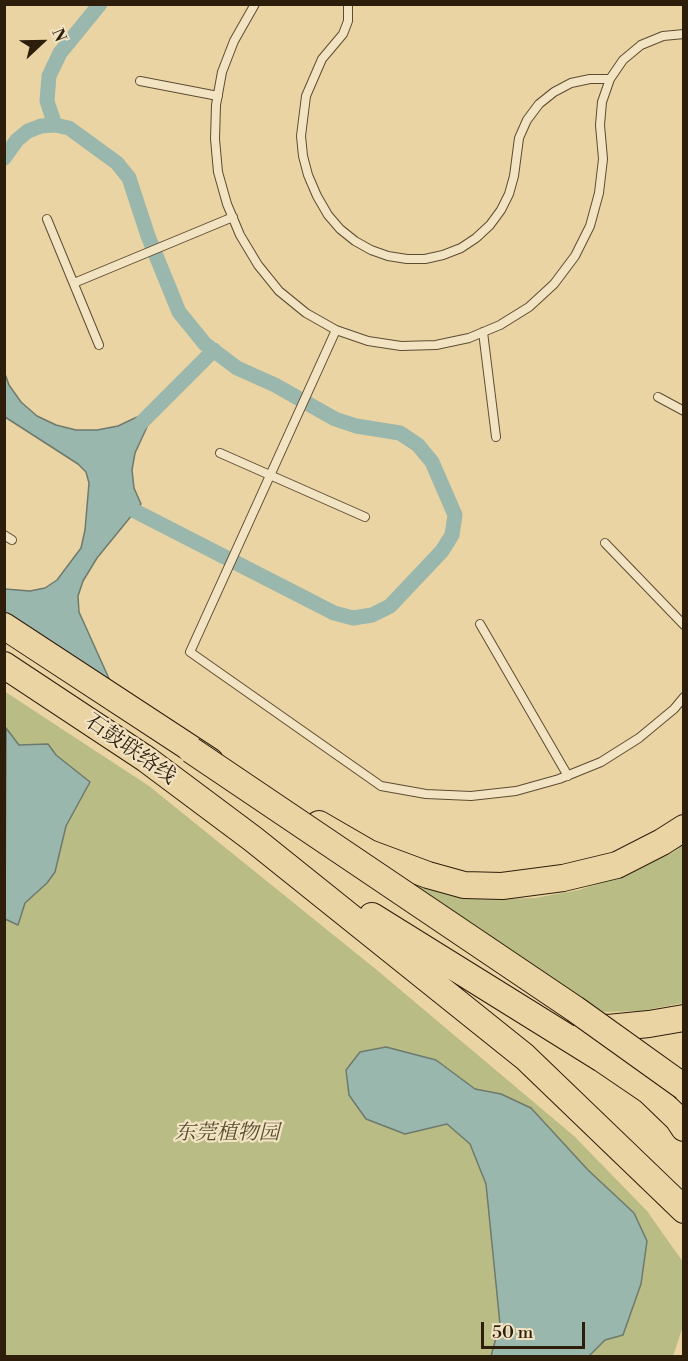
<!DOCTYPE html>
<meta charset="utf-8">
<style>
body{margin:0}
#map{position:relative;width:688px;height:1361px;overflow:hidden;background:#ebd4a3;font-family:"Libre Bodoni",serif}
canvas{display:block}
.frame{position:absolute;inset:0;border:6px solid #2d1e0c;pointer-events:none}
.north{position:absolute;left:12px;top:12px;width:60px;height:60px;-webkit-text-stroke:4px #f2e3c3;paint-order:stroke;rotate:68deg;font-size:16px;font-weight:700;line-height:24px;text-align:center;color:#2d1e0c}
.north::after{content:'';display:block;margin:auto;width:21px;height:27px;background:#2d1e0c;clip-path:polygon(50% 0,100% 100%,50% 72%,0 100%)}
.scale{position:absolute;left:481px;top:1322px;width:104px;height:27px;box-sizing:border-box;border:3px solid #2d1e0c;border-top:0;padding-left:8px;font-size:18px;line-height:21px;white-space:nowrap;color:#2d1e0c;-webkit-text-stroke:4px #f2e3c3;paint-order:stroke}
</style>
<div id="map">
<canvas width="688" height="1361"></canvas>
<div class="frame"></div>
<div class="north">N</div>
<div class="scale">50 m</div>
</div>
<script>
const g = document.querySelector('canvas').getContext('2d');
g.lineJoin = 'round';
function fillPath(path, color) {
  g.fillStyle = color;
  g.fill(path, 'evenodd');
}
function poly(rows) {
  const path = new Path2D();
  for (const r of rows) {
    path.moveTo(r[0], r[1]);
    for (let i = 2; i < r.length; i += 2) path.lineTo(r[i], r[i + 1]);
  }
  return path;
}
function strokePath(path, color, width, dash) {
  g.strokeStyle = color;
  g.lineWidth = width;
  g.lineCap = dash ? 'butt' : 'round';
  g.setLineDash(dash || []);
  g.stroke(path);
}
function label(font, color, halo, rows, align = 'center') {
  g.font = font + ' "Libre Bodoni","Noto Serif SC",serif';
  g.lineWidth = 4.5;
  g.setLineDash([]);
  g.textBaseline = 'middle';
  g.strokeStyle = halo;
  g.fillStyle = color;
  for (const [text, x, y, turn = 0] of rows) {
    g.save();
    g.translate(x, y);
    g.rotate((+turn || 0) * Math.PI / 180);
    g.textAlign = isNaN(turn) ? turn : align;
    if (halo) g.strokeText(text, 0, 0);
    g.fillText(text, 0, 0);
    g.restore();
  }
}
fillPath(poly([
 [4,691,149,786,378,971,574,1136,647,1211,683,1262,683,1326,673,1356,5,1356],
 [683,845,683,1003,641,1011,600,1012,404,879,447,892,491,899,535,898,579,890,621,876,674,852]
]), '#b9bc84');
const water = poly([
 [4,371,9,385,21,402,37,416,56,425,76,430,97,430,118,426,137,417,147,427,135,453,132,470,134,488,141,504,97,558,83,581,78,596,79,612,111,683,5,612,5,589,30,591,45,588,57,580,81,548,85,530,89,483,86,472,78,464,5,417,4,371],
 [6,728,19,745,48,744,56,755,90,782,66,826,55,872,47,883,25,903,18,925,5,919,6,728],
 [386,1047,436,1060,475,1089,501,1094,531,1108,588,1170,634,1213,647,1241,641,1284,623,1335,605,1340,589,1356,491,1356,500,1324,486,1184,470,1144,447,1124,405,1134,366,1119,349,1095,346,1070,360,1052,386,1047]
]);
fillPath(water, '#99b7ad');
strokePath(water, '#6e7a6d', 1.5);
strokePath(poly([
 [55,125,47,101,49,76,60,53,100,4],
 [4,158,17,140,28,131,41,126,55,125,69,128,117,163,129,178,148,236,179,312,205,344,237,368,275,385,335,419,356,426,400,433,418,445,432,462,455,515,452,535,442,551,390,606,372,615,353,618,334,613,135,511,121,496],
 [129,435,214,350]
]), '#99b7ad', 15);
const service = poly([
 [255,4,234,41,222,72,216,105,215,139,218,172,227,204,240,235,258,265,279,291,306,313,336,330,368,341,401,346,436,345,469,338,500,325,529,307,554,284,575,256,590,226,599,193,603,159,600,125,602,102,610,79,623,60,641,45,663,36,684,34],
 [348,4,348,21,343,34,322,59,306,96,301,136,303,156,308,175,317,196,328,215,340,229,355,241,371,250,388,256,407,259,425,259,443,255,461,248,476,238,490,225,501,210,509,194,514,176,519,138,527,120,539,104,554,92,571,83,590,79,610,79],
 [140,81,218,96],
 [47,219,99,345],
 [74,283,233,217],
 [336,330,190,652,381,786,426,794,471,796,516,791,559,779,601,762,639,738,674,709,684,697],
 [483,332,496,437],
 [658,397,684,411],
 [220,453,365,517],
 [4,535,12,540],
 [605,543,684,625],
 [480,624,568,776]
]);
const trunk = poly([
 [4,626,210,761],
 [4,665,146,759,253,839,525,1057,684,1210],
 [319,824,369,853,428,875,464,885,502,886,563,878,617,865,662,842,684,828],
 [372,916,602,1059,649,1091,678,1119,684,1128],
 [587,1026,608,1028,649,1024,684,1018]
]);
strokePath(service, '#5c4c32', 10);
strokePath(trunk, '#2d1e0c', 28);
strokePath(service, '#f2e3c3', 8);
strokePath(trunk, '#ebd4a3', 26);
const trunkBridge = poly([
 [191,750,575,1009,684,1087]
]);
strokePath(trunkBridge, '#2d1e0c', 28, []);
strokePath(trunkBridge, '#ebd4a3', 26);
label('21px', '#2d1e0c', '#f2e3c3', [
 ["石鼓联络线",130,750,35]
]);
label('italic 21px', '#574d30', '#f2e3c3', [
 ["东莞植物园",227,1134]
]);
</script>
